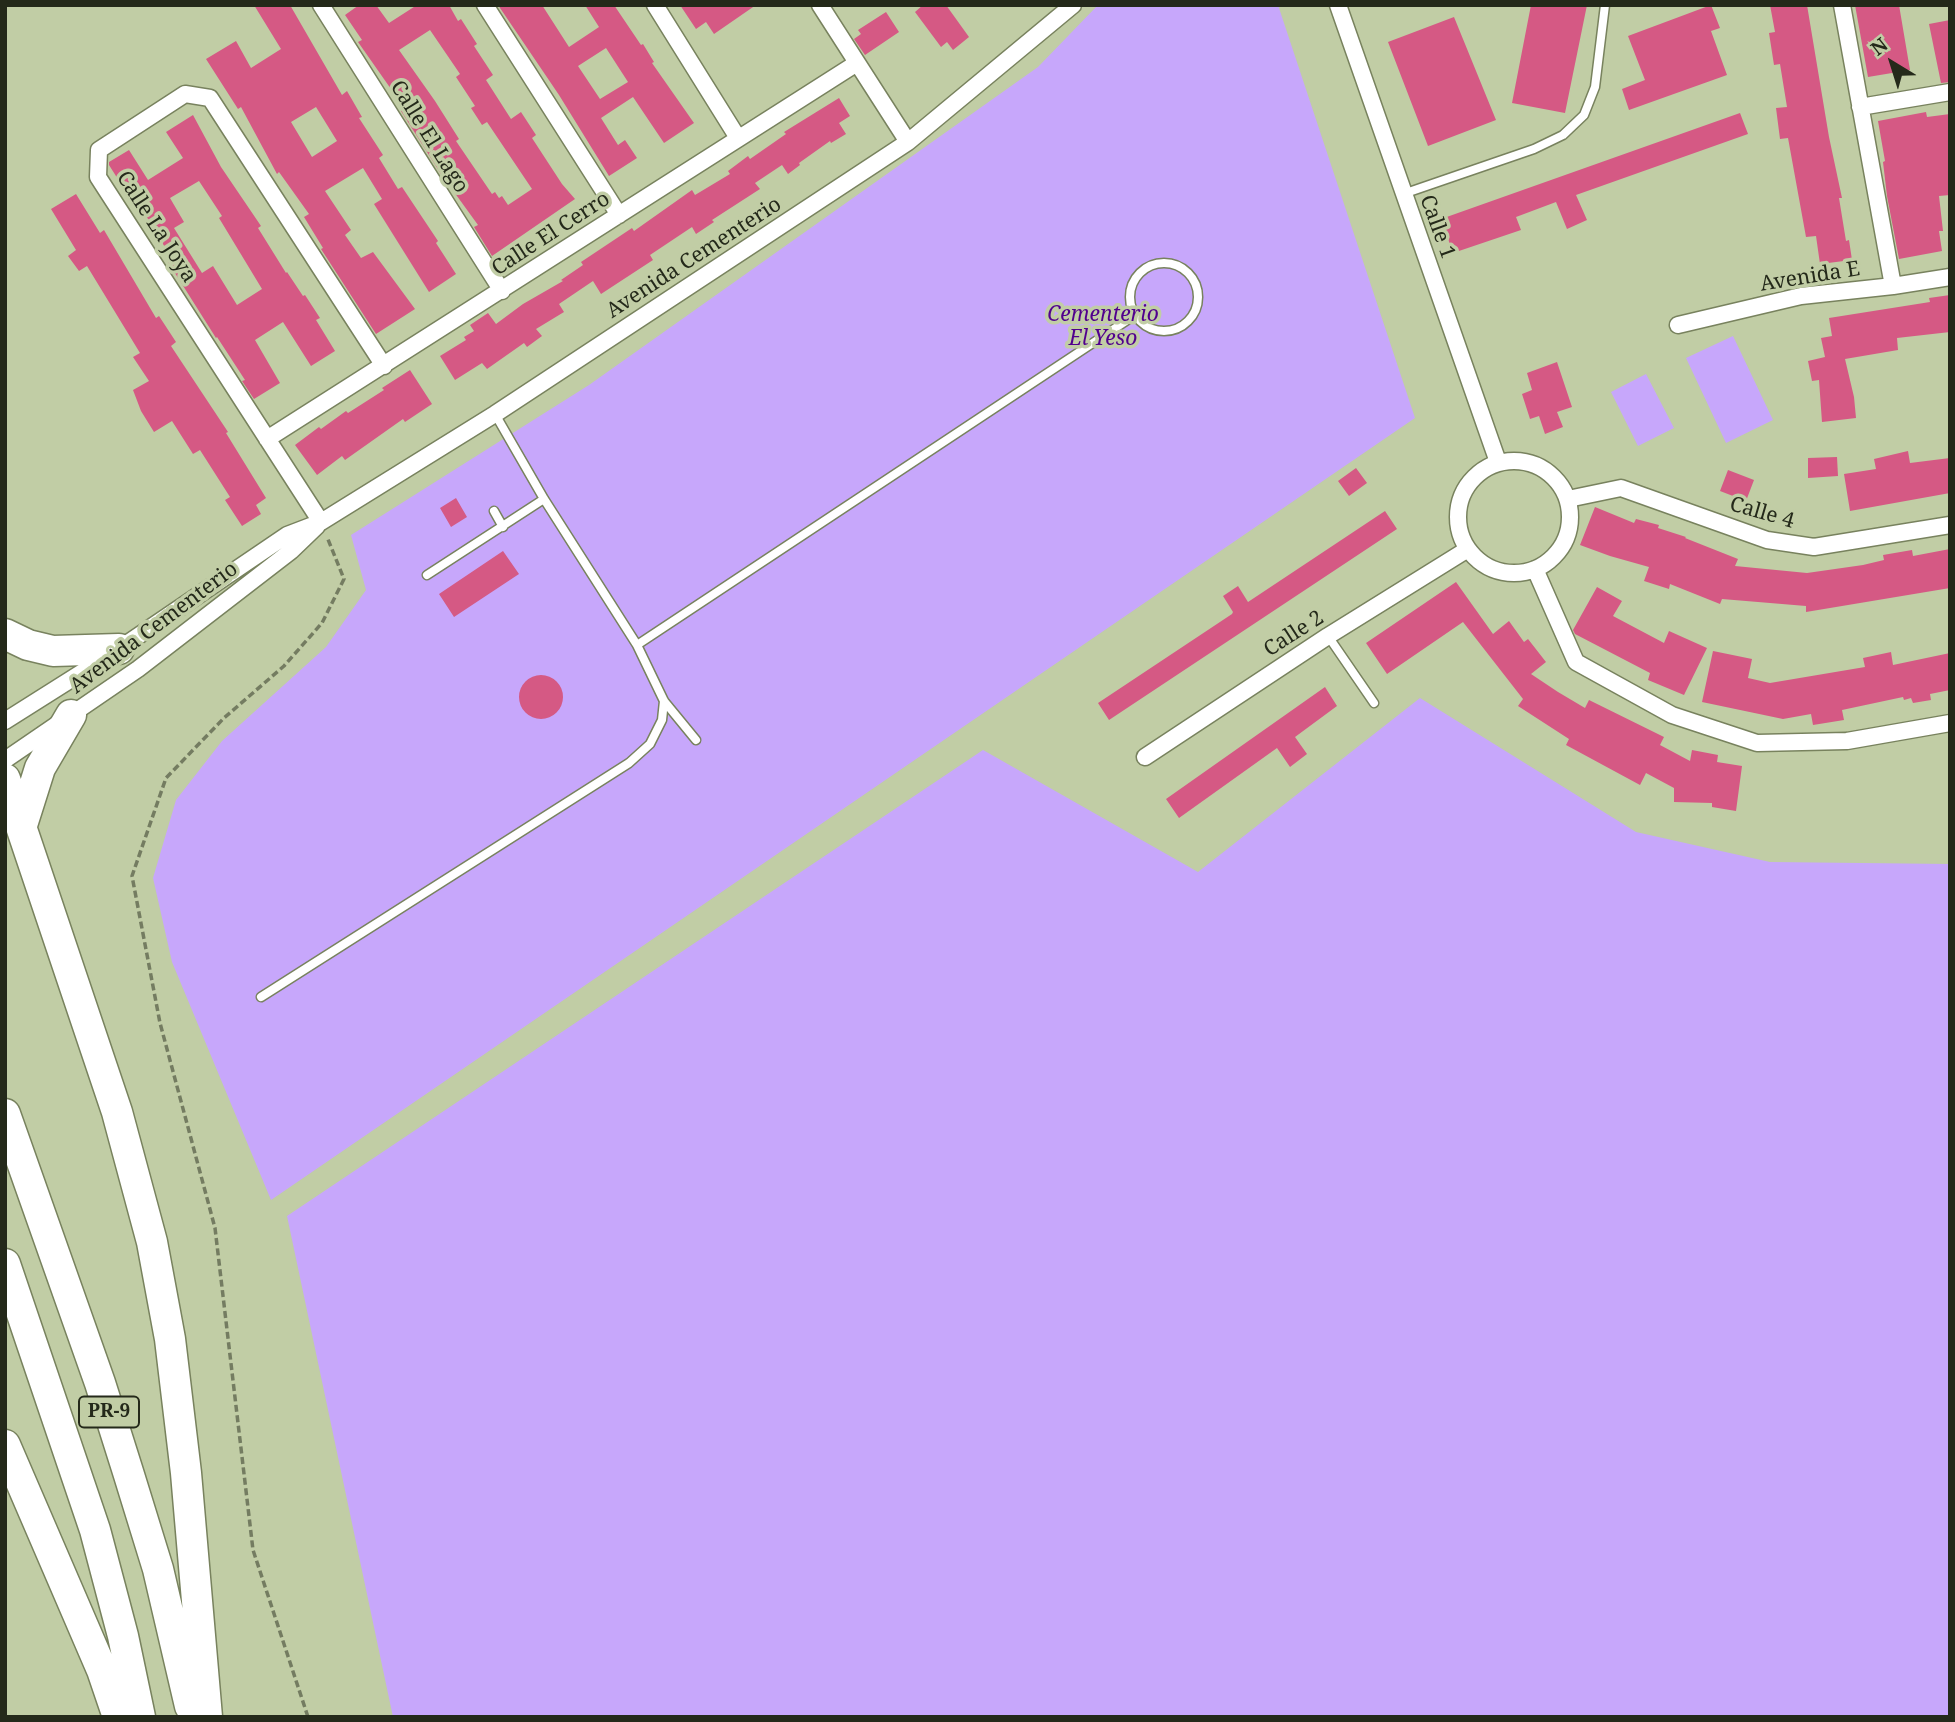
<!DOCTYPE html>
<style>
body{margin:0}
#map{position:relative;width:1955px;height:1722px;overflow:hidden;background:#c1cda5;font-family:"Noto Serif",serif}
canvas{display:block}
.frame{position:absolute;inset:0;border:7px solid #24291a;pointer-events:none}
.north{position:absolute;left:1857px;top:28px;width:70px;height:70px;-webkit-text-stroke:5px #c1cda5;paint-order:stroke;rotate:322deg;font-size:19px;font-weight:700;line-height:28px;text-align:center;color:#24291a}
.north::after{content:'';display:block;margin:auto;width:24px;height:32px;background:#24291a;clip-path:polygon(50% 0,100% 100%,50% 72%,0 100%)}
</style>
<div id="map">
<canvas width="1955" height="1722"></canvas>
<div class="frame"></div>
<div class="north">N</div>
</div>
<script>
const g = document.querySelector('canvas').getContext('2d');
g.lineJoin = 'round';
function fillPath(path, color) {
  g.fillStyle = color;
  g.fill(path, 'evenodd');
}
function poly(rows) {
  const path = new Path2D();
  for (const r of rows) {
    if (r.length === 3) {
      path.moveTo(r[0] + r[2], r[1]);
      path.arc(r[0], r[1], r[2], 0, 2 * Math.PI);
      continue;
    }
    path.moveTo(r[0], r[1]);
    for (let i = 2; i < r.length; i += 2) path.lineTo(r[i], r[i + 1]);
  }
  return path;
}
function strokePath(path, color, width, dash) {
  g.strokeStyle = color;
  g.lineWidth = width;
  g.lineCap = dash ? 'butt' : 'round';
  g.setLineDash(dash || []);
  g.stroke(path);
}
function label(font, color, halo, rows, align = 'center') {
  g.font = font + ' "Noto Serif",serif';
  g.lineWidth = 7;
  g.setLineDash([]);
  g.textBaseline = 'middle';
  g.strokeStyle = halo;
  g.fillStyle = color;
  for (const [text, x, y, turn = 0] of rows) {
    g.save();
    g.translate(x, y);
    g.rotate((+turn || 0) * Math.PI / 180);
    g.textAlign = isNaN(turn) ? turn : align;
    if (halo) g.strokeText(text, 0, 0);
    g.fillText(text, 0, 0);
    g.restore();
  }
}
fillPath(poly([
 [1098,5,1278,5,1415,418,271,1200,172,962,153,878,176,800,222,741,326,647,366,590,351,535,589,385,1038,67],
 [1733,336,1773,420,1726,443,1686,358],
 [1646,374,1674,428,1638,446,1611,392],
 [1420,698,1636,832,1770,862,1950,864,1950,1717,393,1717,287,1216,983,750,1198,872]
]), '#c7a7fb');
fillPath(poly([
 [254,5,290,5,342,95,347,91,362,117,359,118,383,155,379,158,398,189,402,187,438,241,436,243,456,274,429,292,374,204,382,199,363,168,325,191,351,230,345,235,361,258,373,252,415,309,376,334,321,249,323,248,304,217,309,214,279,172,277,174,241,107,238,109,206,59,236,41,251,68,281,49],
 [316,107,337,141,312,157,291,122],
 [359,5,376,5,389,23,417,5,449,5,458,21,461,19,477,44,474,46,493,75,486,80,511,119,521,112,536,135,532,138,562,184,575,199,492,256,474,227,478,225,441,174,401,111,405,109,358,42,362,40,345,15],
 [430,30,460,74,456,77,475,106,471,108,482,125,487,122,532,189,508,205,502,196,499,198,495,192,492,194,456,141,459,139,435,101,399,50],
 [498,5,542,5,569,47,599,27,585,5,614,5,641,45,643,44,654,62,652,63,694,123,664,143,633,97,601,118,618,145,625,140,637,158,609,176,559,95],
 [606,48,628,82,600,99,578,66],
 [680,5,756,5,714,34,706,22,696,29],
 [923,5,946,5,969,37,953,50,947,42,941,47,915,12],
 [1531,5,1587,5,1565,113,1512,103],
 [1711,5,1720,28,1711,31,1727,75,1629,110,1622,89,1645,80,1628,36],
 [1770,5,1807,5,1829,137,1842,198,1839,198,1846,241,1849,240,1852,260,1820,264,1816,236,1806,237,1788,138,1780,139,1776,108,1787,107,1780,64,1774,65,1769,33,1775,32],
 [1855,5,1899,5,1910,70,1868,77],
 [886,12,899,32,865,55,854,39,861,34,858,30],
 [1454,17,1496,120,1428,146,1388,42],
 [1950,20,1950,82,1941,83,1929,24],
 [839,98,850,116,839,123,846,134,831,143,830,141,799,163,800,165,788,174,782,165,755,183,760,189,712,220,714,222,696,234,692,227,650,255,653,260,601,294,593,281,559,304,564,312,536,329,542,336,527,347,524,343,487,369,482,363,455,380,440,356,466,340,464,337,474,331,470,325,488,313,496,324,523,304,563,281,561,280,583,265,581,262,632,228,634,231,692,190,695,195,730,174,728,171,748,156,750,159,786,134,784,132],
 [1926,112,1927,117,1950,114,1950,195,1939,196,1943,231,1939,231,1942,251,1899,259,1887,196,1883,162,1885,161,1878,121],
 [1740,113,1748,134,1576,195,1587,220,1567,229,1556,202,1516,217,1521,230,1453,253,1441,219],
 [193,115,221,167,261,226,258,228,286,273,287,272,303,296,305,295,320,318,316,320,335,351,311,366,283,322,255,340,280,383,254,399,242,381,245,380,217,337,216,338,168,262,172,259,145,214,144,215,124,182,121,184,109,165,109,162,129,150,148,180,183,158,166,132],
 [199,181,222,216,219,218,262,289,237,305,213,266,202,273,174,228,184,222,170,198],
 [76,194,100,233,104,230,156,318,159,316,176,342,171,346,228,432,226,433,266,498,256,505,261,514,242,526,225,500,230,497,200,450,193,454,172,421,154,432,141,411,133,390,149,381,133,357,140,353,87,266,79,271,68,256,76,250,51,209],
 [1950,295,1950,332,1897,338,1898,350,1845,359,1854,397,1856,418,1822,422,1819,380,1812,381,1808,361,1825,357,1821,338,1832,336,1829,318,1930,302,1929,298],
 [1557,362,1572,407,1557,412,1563,427,1545,434,1539,416,1530,419,1522,394,1532,390,1527,373],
 [410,370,432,404,405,422,403,419,345,460,342,456,317,475,295,445,319,427,321,429,346,411,348,413,384,390,382,388],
 [1908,451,1910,463,1950,458,1950,493,1850,511,1844,474,1876,469,1874,459],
 [1837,457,1838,476,1808,478,1808,458],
 [1356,468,1367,483,1349,496,1338,481],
 [1728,470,1754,480,1746,501,1720,491],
 [456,498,467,517,451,527,440,508],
 [1595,507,1634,523,1636,519,1659,525,1658,528,1686,537,1685,538,1738,559,1735,566,1807,573,1863,565,1884,560,1883,555,1912,550,1913,556,1950,549,1950,588,1806,612,1806,606,1722,599,1720,604,1670,584,1669,589,1644,581,1649,567,1610,556,1580,545],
 [1385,511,1397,529,1109,720,1098,703,1232,614,1233,612,1223,596,1238,586,1248,602],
 [503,551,519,574,454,617,439,594],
 [1456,582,1493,634,1509,621,1524,642,1528,639,1546,662,1531,674,1558,692,1585,708,1589,700,1664,737,1660,745,1690,761,1692,750,1718,755,1717,762,1742,766,1736,811,1712,807,1712,803,1674,802,1674,788,1646,773,1640,785,1566,745,1569,739,1518,706,1523,699,1463,622,1387,674,1366,643],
 [1597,587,1622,601,1613,616,1664,643,1669,631,1707,648,1684,695,1648,680,1650,673,1575,634,1573,630],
 [1713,651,1752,659,1748,678,1770,683,1865,667,1863,658,1891,652,1893,665,1950,653,1950,690,1930,694,1931,700,1913,703,1911,698,1904,700,1903,697,1842,710,1844,720,1813,725,1811,714,1783,719,1702,702],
 [541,697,22],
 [1325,687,1337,706,1295,737,1307,754,1290,767,1277,748,1179,818,1166,799]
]), '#d55984');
const lane = poly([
 [1403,194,1534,149,1563,135,1584,115,1595,87,1605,5],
 [1164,297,34],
 [495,414,544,499,637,645,664,701,696,740],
 [494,511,503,527],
 [427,575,544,499],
 [1328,636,1374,703],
 [637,645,1135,315],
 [261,997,629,763,650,744,662,720,664,701]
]);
const street = poly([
 [321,5,502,291],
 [485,5,619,215],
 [655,5,738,138],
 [820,5,908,142],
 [1338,5,1498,462],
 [1842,5,1893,286],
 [1860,107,1950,92],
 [1678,325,1801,296,1893,286,1950,277],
 [267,439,857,63],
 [1514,517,56],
 [1568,499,1621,488,1767,540,1814,547,1950,525],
 [321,522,98,177,99,150,185,94,210,98,384,366],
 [1535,569,1576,662,1672,715,1757,743,1847,741,1950,723],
 [5,721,119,649,287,535,321,522,495,414,908,142,1073,5],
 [1145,757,1328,636,1468,549],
 [5,760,138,669,291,551,317,526]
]);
const highway = poly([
 [5,634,28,645,53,651,119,649],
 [5,779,117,1112,152,1242,170,1339,186,1473,207,1717],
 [22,825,40,768,71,715],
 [5,1114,100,1383,129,1475,158,1569,190,1706],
 [5,1264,95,1530,123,1636,140,1717],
 [5,1445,102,1670,118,1717]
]);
strokePath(lane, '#78825e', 11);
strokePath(street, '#78825e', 19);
strokePath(highway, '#78825e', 33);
strokePath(poly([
 [308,1717,253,1550,215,1228,160,1023,132,876,166,778,224,718,284,666,322,623,344,579,327,537]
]), '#747c61', 3.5, [7, 3.5]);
strokePath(lane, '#fff', 8);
strokePath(street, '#fff', 16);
strokePath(highway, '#fff', 30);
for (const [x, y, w] of [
 [109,1412,60]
]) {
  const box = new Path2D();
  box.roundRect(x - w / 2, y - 15.5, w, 31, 5);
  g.fillStyle = '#c1cda5';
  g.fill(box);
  strokePath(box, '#24291a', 2);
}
label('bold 19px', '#24291a', null, [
 ["PR-9",109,1412]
]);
label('21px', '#24291a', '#c1cda5', [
 ["Calle El Lago",429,137,58],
 ["Calle La Joya",156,227,57],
 ["Calle 1",1437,227,70],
 ["Calle El Cerro",551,234,-33],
 ["Avenida Cementerio",694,258,-33],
 ["Avenida E",1810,277,-9],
 ["Calle 4",1762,513,16],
 ["Avenida Cementerio",154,628,-37],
 ["Calle 2",1294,634,-33]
]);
label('italic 21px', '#51008e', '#c1cda5', [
 ["Cementerio",1103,315],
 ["El Yeso",1103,339]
]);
</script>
